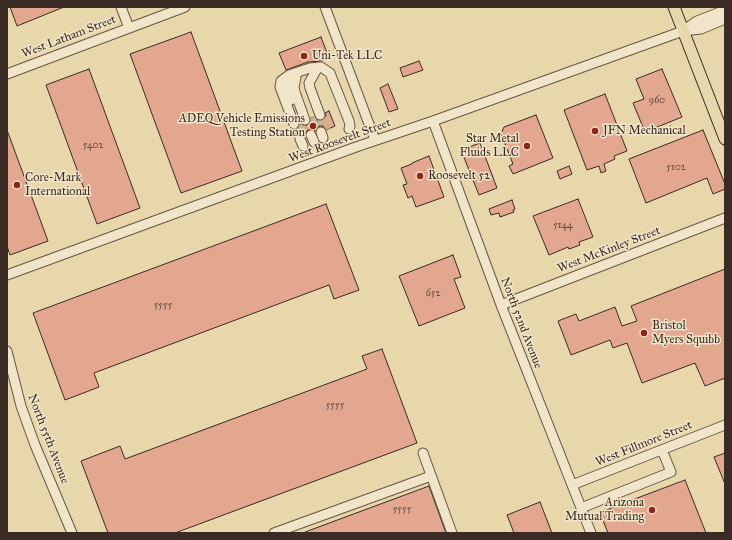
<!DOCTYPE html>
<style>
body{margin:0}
#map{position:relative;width:732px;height:540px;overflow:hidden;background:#e8d7ab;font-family:"IM FELL Great Primer",serif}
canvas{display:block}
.frame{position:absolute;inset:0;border:8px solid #3a2b24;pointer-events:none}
</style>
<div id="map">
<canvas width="732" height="540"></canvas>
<div class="frame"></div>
</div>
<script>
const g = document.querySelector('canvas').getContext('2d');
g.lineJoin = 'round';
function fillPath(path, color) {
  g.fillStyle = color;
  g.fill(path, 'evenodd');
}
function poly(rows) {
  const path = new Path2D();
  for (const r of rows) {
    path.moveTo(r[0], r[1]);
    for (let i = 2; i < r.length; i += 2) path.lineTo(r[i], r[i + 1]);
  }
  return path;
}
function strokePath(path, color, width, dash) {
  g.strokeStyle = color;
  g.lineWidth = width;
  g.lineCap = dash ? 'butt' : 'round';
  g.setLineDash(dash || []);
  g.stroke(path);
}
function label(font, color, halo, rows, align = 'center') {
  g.font = font + ' "IM FELL Great Primer",serif';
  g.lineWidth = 3;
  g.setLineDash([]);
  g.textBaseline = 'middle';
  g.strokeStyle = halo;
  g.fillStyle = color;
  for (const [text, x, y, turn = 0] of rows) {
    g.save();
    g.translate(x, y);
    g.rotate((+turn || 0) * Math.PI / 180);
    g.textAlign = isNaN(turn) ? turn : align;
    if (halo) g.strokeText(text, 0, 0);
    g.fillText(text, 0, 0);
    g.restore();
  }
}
const building = poly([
 [10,7,64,7,17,26,10,7],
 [191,32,242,171,181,193,130,54,191,32],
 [321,37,329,58,321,61,308,62,286,70,279,53,321,37],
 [419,61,423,70,403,77,400,68,419,61],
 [89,69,140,208,97,224,46,85,89,69],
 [662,69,682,117,645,132,633,103,644,99,636,79,662,69],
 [388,84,398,109,389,112,380,88,388,84],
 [605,94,627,151,614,156,615,159,604,164,606,171,601,173,599,166,587,170,564,110,605,94],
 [329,111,335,126,326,130,323,126,319,126,317,128,315,131,312,129,308,130,306,132,305,136,301,133,298,133,296,135,294,130,296,129,299,127,300,123,304,126,307,125,311,121,311,118,314,117,316,120,319,121,322,120,326,116,325,113,329,111],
 [536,115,553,158,513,174,509,166,513,164,501,134,504,127,536,115],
 [7,130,48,241,10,255,7,246,7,130],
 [703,130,725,184,725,189,713,194,707,178,646,203,629,159,703,130],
 [480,143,497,188,479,195,461,150,480,143],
 [429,156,444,197,416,207,412,196,408,198,403,185,407,184,401,168,412,164,412,163,429,156],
 [569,166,572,174,560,179,557,171,569,166],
 [578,199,593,237,579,242,580,245,569,249,568,247,549,255,533,216,578,199],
 [512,200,515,209,513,210,514,212,500,217,499,213,491,215,489,209,512,200],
 [326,204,359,290,334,299,329,285,94,373,99,387,65,400,33,313,326,204],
 [453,255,461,277,454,279,465,308,419,326,399,276,453,255],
 [725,269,725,378,705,386,695,363,642,383,627,343,613,348,610,340,571,355,558,321,576,314,579,321,615,307,622,326,637,321,631,306,725,269],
 [382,349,417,443,175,533,108,533,81,461,120,446,125,459,367,369,362,356,382,349],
 [725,453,725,484,714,457,725,453],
 [685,480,706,533,608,533,600,513,616,506,685,480],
 [429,486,446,533,305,533,305,532,429,486],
 [540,502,552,533,514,533,507,515,540,502]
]);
fillPath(building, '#e2a78e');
strokePath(building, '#3a2b24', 1);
strokePath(poly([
 [320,115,326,130],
 [311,118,317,133],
 [299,122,305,137]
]), '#c5b590', 9, [9, 4.5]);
const minor = poly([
 [121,7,129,28],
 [325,7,375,140],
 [684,30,697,21,725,10],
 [318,67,309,83,310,88,320,115],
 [7,74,185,7],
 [296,77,294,87,295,92,305,120],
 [291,100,287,88,289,81,294,74],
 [433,121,501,305,591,533],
 [294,124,280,87,281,81,289,75,310,68,321,67,330,73,349,121,350,126,349,129],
 [321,132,323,138],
 [311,135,314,142],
 [300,139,303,146],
 [7,275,356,147,433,121,683,31,701,29,725,19],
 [501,305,725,218],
 [7,351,21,406,35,445,72,533],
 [423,453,452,533],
 [572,485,725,425],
 [581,508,671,472,662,450],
 [274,533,431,476]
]);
const major = poly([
 [674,7,725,139]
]);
strokePath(minor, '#665646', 11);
strokePath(major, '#3a2b24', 13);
strokePath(minor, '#f0e5c8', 9);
strokePath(major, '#e8d7ab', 11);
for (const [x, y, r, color] of [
 [304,56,4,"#8f2418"],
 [313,126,4,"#8f2418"],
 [595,131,4,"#8f2418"],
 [527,146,4,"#8f2418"],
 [420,176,4,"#8f2418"],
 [17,185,4,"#8f2418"],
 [644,333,4,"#8f2418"],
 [652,510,4,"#8f2418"]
]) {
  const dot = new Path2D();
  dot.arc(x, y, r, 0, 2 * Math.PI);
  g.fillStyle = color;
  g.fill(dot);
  strokePath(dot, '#f0e5c8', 1.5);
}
label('10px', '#644a3e', null, [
 ["960",657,101],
 ["5402",93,146],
 ["5102",676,168],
 ["5144",563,226],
 ["652",433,294],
 ["5555",163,306],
 ["5555",335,406],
 ["5555",402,510]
]);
label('12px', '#3a2b24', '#f0e5c8', [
 ["West Latham Street",69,37,-21],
 ["West Roosevelt Street",340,141,-20],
 ["West McKinley Street",609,250,-21],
 ["North 52nd Avenue",521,323,69],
 ["North 55th Avenue",48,439,69],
 ["West Fillmore Street",644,444,-22]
]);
label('12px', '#3a2b24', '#f0e5c8', [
 ["Uni-Tek LLC",312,56],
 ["ADEQ Vehicle Emissions",305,119,"right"],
 ["Testing Station",305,133,"right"],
 ["JFN Mechanical",603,131],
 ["Star Metal",519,139,"right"],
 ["Fluids LLC",519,153,"right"],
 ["Roosevelt 52",428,176],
 ["Core-Mark",25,178],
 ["International",25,192],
 ["Bristol",652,326],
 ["Myers Squibb",652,340],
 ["Arizona",644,503,"right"],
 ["Mutual Trading",644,517,"right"]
], 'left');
</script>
